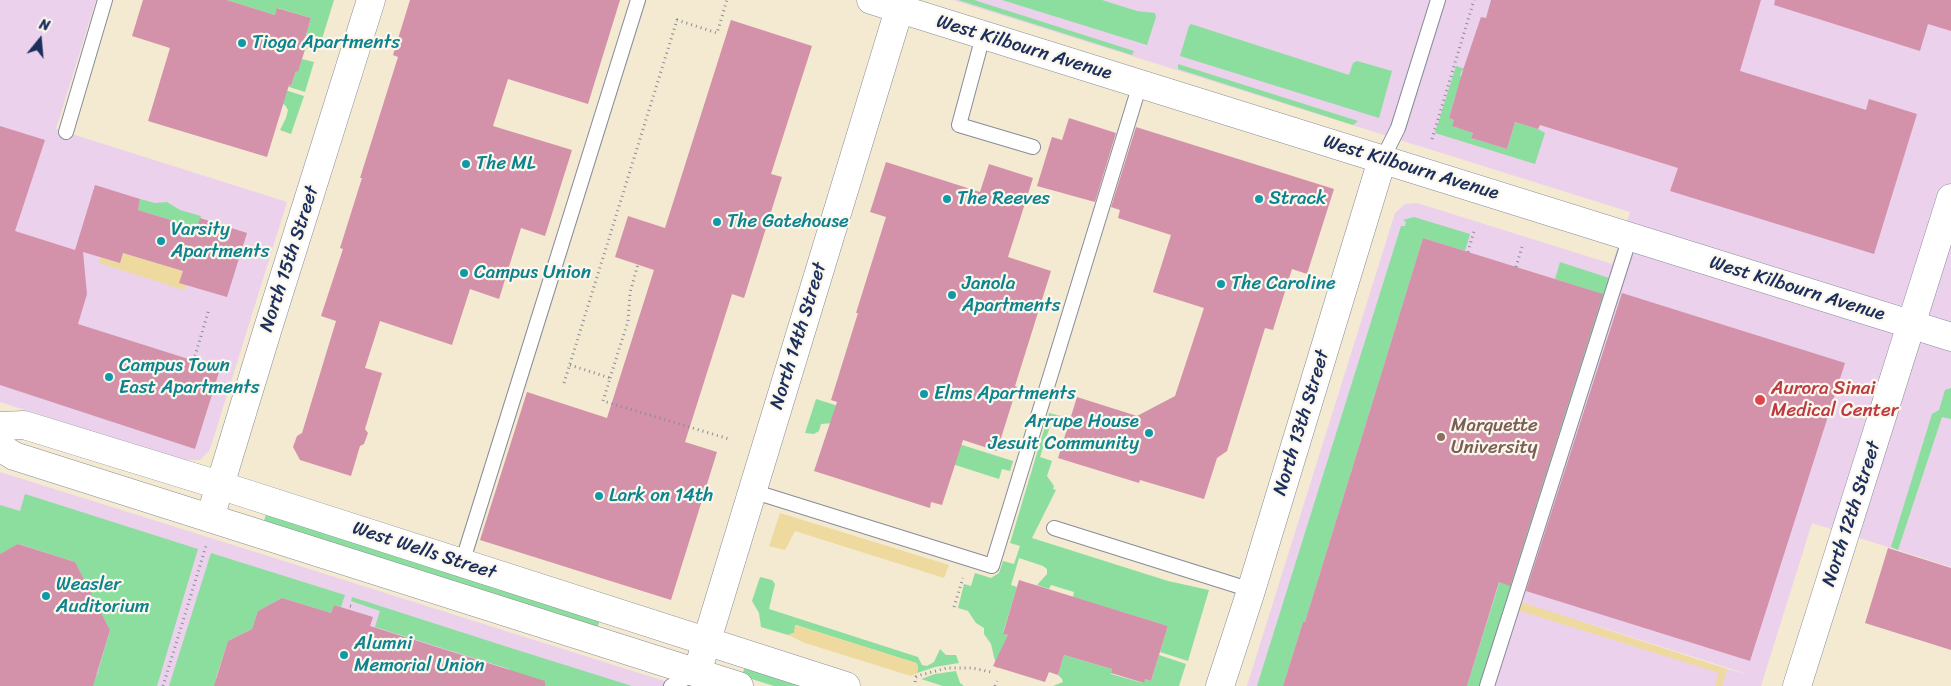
<!DOCTYPE html>
<style>
body{margin:0}
#map{position:relative;width:1951px;height:686px;overflow:hidden;background:#f4e9d1;font-family:Sriracha,sans-serif}
canvas{display:block}
.north{position:absolute;left:15px;top:15px;width:50px;height:50px;-webkit-text-stroke:4px #fbf7ec;paint-order:stroke;rotate:17deg;font-size:14px;font-weight:700;line-height:20px;text-align:center;color:#1b2f5e}
.north::after{content:'';display:block;margin:auto;width:18px;height:22px;background:#1b2f5e;clip-path:polygon(50% 0,100% 100%,50% 72%,0 100%)}
</style>
<div id="map">
<canvas width="1951" height="686"></canvas>
<div class="north">N</div>
</div>
<script>
const g = document.querySelector('canvas').getContext('2d');
g.lineJoin = 'round';
function fillPath(path, color) {
  g.fillStyle = color;
  g.fill(path, 'evenodd');
}
function poly(rows) {
  const path = new Path2D();
  for (const r of rows) {
    path.moveTo(r[0], r[1]);
    for (let i = 2; i < r.length; i += 2) path.lineTo(r[i], r[i + 1]);
  }
  return path;
}
function strokePath(path, color, width, dash) {
  g.strokeStyle = color;
  g.lineWidth = width;
  g.lineCap = dash ? 'butt' : 'round';
  g.setLineDash(dash || []);
  g.stroke(path);
}
function label(font, color, halo, rows, align = 'center') {
  g.font = font + ' Sriracha,sans-serif';
  g.lineWidth = 4.5;
  g.setLineDash([]);
  g.textBaseline = 'middle';
  g.strokeStyle = halo;
  g.fillStyle = color;
  for (const [text, x, y, turn = 0] of rows) {
    g.save();
    g.translate(x, y);
    g.rotate((+turn || 0) * Math.PI / 180);
    g.textAlign = isNaN(turn) ? turn : align;
    if (halo) g.strokeText(text, 0, 0);
    g.fillText(text, 0, 0);
    g.restore();
  }
}
fillPath(poly([
 [0,0,96,0,56,129,287,202,211,446,209,451,200,460,182,460,0,402],
 [953,0,1951,0,1951,567,1812,523,1761,686,1247,686,1395,213,1405,204,1417,203,1612,264,1630,212],
 [1581,621,1582,621,1750,675,1727,669],
 [0,472,233,545,680,686,0,686]
]), '#ebd1eb');
fillPath(poly([
 [227,0,334,0,318,52,305,48,307,44,304,42,311,18,278,8,275,15],
 [958,0,974,0,1134,51,1132,55],
 [1002,0,1102,0,1137,11,1155,13,1156,17,1147,45],
 [1191,24,1349,75,1353,63,1357,61,1392,71,1379,118,1180,56,1189,26],
 [163,38,257,76,291,86,296,71,298,71,302,59,314,62,305,92,170,49],
 [169,53,304,96,291,134,280,130,286,118,288,110,285,105],
 [1178,64,1358,121,1353,125,1178,69],
 [1456,66,1465,69,1464,71,1462,70,1460,76,1466,79,1455,97,1449,118,1454,120,1453,126,1473,133,1471,138,1507,149,1515,122,1538,129,1545,133,1535,164,1435,133],
 [140,199,155,203,167,202,180,210,201,216,197,228,138,210],
 [1414,217,1470,234,1465,251,1423,238,1305,622,1303,622,1283,686,1257,686,1401,226,1405,226,1406,222,1403,220],
 [1560,262,1609,278,1479,686,1467,686,1554,408,1593,291,1555,279],
 [1951,388,1951,419,1942,417,1898,550,1891,547,1932,414,1939,410,1945,390],
 [816,399,1013,461,1010,471,1002,469,999,479,840,428,834,423,821,424,819,431,814,434,805,433],
 [1049,413,1065,417,1064,420,1053,417,1040,457,1052,461,1047,476,1054,486,1053,489,1056,490,1032,538,1168,581,1209,590,1188,661,1160,652,1168,626,1073,597,1074,592,1051,585,1049,589,1037,585,1047,574,1047,569,1043,566,1019,558,1011,585,1017,587,1003,633,1009,636,998,668,995,667,995,661,991,644,984,634,984,628,976,623,968,611,958,608,964,584,971,586,975,573,991,578,999,573,1003,561,1014,564,1020,546,1010,543],
 [25,494,198,549,157,686,81,686,80,684,97,675,110,630,75,562,19,544,0,554,0,505,20,511],
 [266,514,600,620,597,629,263,524],
 [211,553,345,595,341,607,334,605,331,613,282,598,258,611,252,629,228,641,216,678,220,686,169,686],
 [760,577,772,580,775,584,769,609,918,657,922,665,927,666,934,662,940,649,946,655,956,655,959,663,935,667,917,673,918,666,916,663,796,625,794,633,788,635,761,627,759,613,752,601],
 [352,597,514,649,632,686,504,686,509,669,375,627,380,611,351,601],
 [1064,655,1112,669,1111,674,1143,683,1145,679,1151,681,1159,655,1186,664,1179,686,1053,686,1063,682,1062,679,1058,675],
 [745,666,809,686,774,686,742,676],
 [956,671,960,683,964,686,943,686,921,679,935,674]
]), '#8cde9e');
fillPath(poly([
 [102,252,110,254,109,260,120,263,123,253,183,271,180,282,186,285,184,290,99,263],
 [780,513,949,565,944,578,795,531,785,550,769,546],
 [1521,602,1727,669,1722,686,1715,686,1719,673,1520,611,1518,610],
 [795,625,916,663,918,666,917,673,911,676,805,643,788,635,794,633]
]), '#eeda9e');
fillPath(poly([
 [143,0,227,0,275,15,277,8,311,18,304,42,307,43,298,72,296,71,291,86,289,85,267,157,148,121,170,48,132,36],
 [410,0,620,0,588,104,508,79,493,126,572,150,545,236,521,228,499,299,470,289,452,345,380,321,365,368,382,373,365,429,368,433,364,444,360,446,351,476,300,460,293,447,297,436,302,433,336,321,321,316,343,249,340,248,362,178,360,178,398,57,393,55],
 [1491,0,1761,0,1740,71,1866,110,1869,99,1917,114,1874,254,1670,191,1678,168,1540,125,1538,129,1515,122,1507,149,1471,138,1473,133,1452,126,1454,120,1449,118,1463,70,1481,17,1486,18],
 [1775,0,1951,0,1951,31,1928,24,1920,51,1774,5],
 [731,20,812,46,771,174,782,177,744,298,732,294,685,442,717,452,671,600,480,540,527,392,607,418,654,270,615,257,628,216,665,228],
 [1069,118,1116,133,1095,202,1037,186,1052,137,1062,140],
 [0,126,45,140,15,231,75,250,95,185,140,199,138,210,197,228,200,218,247,233,227,297,179,283,183,271,123,253,120,263,83,252,87,294,78,324,220,369,195,449,0,385],
 [1136,127,1334,189,1307,274,1292,269,1273,330,1265,328,1227,451,1217,458,1204,499,1140,480,1139,483,1058,458,1077,397,1137,416,1175,396,1204,308,1153,292,1171,235,1118,218,1120,210,1111,207],
 [886,162,980,192,989,164,1033,178,1008,257,1051,271,1015,386,1017,387,997,451,963,440,942,505,931,502,930,508,814,471,837,402,831,400,858,313,856,313,886,217,870,212],
 [1423,238,1603,294,1510,586,1499,582,1467,686,1283,686,1303,622,1305,622],
 [1622,293,1845,363,1750,661,1526,591],
 [18,544,75,562,110,630,93,686,0,686,0,554],
 [1888,548,1951,568,1951,650,1865,623],
 [1019,580,1168,626,1151,681,1145,679,1144,683,1111,673,1112,669,1064,655,1058,675,1049,672,1045,682,993,666,1008,635,1003,634],
 [282,598,331,613,334,605,373,617,370,626,545,681,545,686,214,686,228,641,252,629,258,611]
]), '#d392aa');
const service = poly([
 [983,36,959,125,1033,147],
 [66,132,105,0],
 [1382,160,1398,128,1438,0],
 [752,491,992,566,1140,84],
 [1054,528,1251,590],
 [462,563,638,0],
 [671,686,696,673],
 [1487,686,1630,237]
]);
const minor = poly([
 [871,0,1951,337],
 [210,518,268,328,371,0],
 [697,673,902,0],
 [1220,686,1250,594,1382,160]
]);
const tertiary = poly([
 [0,426,24,425,219,485,846,686],
 [0,447,14,456,739,686],
 [1797,686,1951,198]
]);
strokePath(service, '#888c98', 16);
strokePath(minor, '#888c98', 29);
strokePath(tertiary, '#888c98', 29);
strokePath(poly([
 [1432,139,1474,0],
 [1468,252,1474,231],
 [1516,267,1522,247],
 [195,356,209,309],
 [570,365,610,378,603,401,729,439],
 [610,378,628,321,630,293,638,264],
 [564,383,677,20,717,33,727,0],
 [350,606,354,607],
 [954,607,963,578],
 [915,682,916,677,921,675,947,668,972,668,991,672],
 [163,686,206,546],
 [995,686,997,681]
]), '#888c98', 3, [1, 4]);
strokePath(service, '#fff', 14);
strokePath(minor, '#fff', 28);
strokePath(tertiary, '#fff', 28);
for (const [x, y, r, color] of [
 [242,43,5,"#0f9aa8"],
 [466,164,5,"#0f9aa8"],
 [947,199,5,"#0f9aa8"],
 [1259,199,5,"#0f9aa8"],
 [717,222,5,"#0f9aa8"],
 [161,241,5,"#0f9aa8"],
 [464,273,5,"#0f9aa8"],
 [1221,284,5,"#0f9aa8"],
 [952,295,5,"#0f9aa8"],
 [109,377,5,"#0f9aa8"],
 [924,394,5,"#0f9aa8"],
 [1760,400,6,"#e0444e"],
 [1149,433,5,"#0f9aa8"],
 [1441,437,5,"#8d6e63"],
 [599,496,5,"#0f9aa8"],
 [46,596,5,"#0f9aa8"],
 [344,655,5,"#0f9aa8"]
]) {
  const dot = new Path2D();
  dot.arc(x, y, r, 0, 2 * Math.PI);
  g.fillStyle = color;
  g.fill(dot);
  strokePath(dot, '#fbf7ec', 2);
}
label('19px', '#0d838f', '#fbf7ec', [
 ["Tioga Apartments",252,43],
 ["The ML",476,164],
 ["The Reeves",957,199],
 ["Strack",1269,199],
 ["The Gatehouse",727,222],
 ["Varsity",171,230],
 ["Apartments",171,252],
 ["Campus Union",474,273],
 ["Janola",962,284],
 ["Apartments",962,306],
 ["The Caroline",1231,284],
 ["Campus Town",119,366],
 ["East Apartments",119,388],
 ["Elms Apartments",934,394],
 ["Arrupe House",1139,422,"right"],
 ["Jesuit Community",1139,444,"right"],
 ["Lark on 14th",609,496],
 ["Weasler",56,585],
 ["Auditorium",56,607],
 ["Alumni",354,644],
 ["Memorial Union",354,666]
], 'left');
label('19px', '#1b2f5e', '#fbf7ec', [
 ["West Kilbourn Avenue",1024,48,17],
 ["West Kilbourn Avenue",1411,168,17],
 ["North 15th Street",290,259,-72],
 ["West Kilbourn Avenue",1797,289,17],
 ["North 14th Street",799,336,-73],
 ["North 13th Street",1302,423,-73],
 ["North 12th Street",1852,514,-72],
 ["West Wells Street",424,551,18]
]);
label('19px', '#be3a42', '#fbf7ec', [
 ["Aurora Sinai",1771,389],
 ["Medical Center",1771,411]
], 'left');
label('19px', '#785e54', '#fbf7ec', [
 ["Marquette",1451,426],
 ["University",1451,448]
], 'left');
</script>
